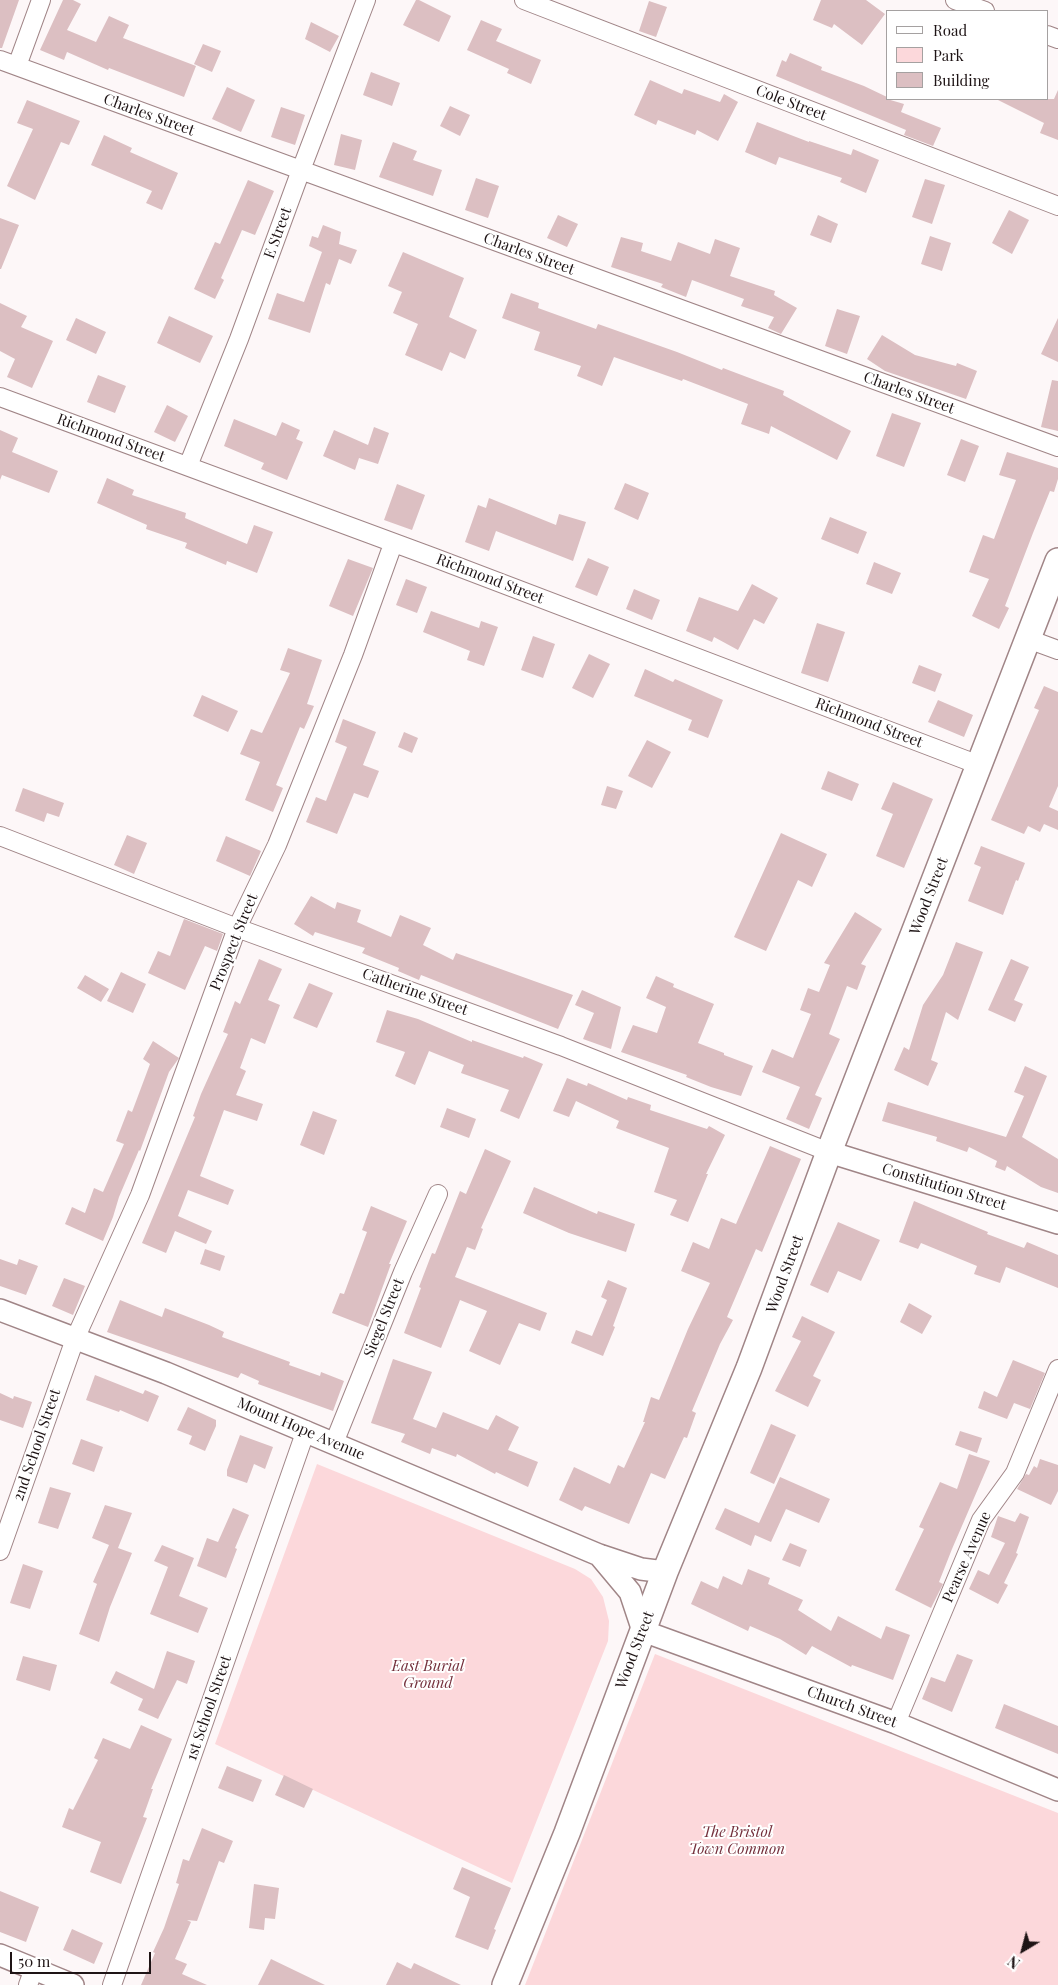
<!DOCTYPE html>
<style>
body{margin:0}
#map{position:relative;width:1058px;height:1985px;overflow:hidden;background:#fdf7f8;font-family:"Playfair Display",serif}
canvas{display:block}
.legend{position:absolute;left:886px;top:10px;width:162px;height:90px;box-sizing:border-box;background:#fff;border:1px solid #a5a1a1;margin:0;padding:6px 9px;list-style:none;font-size:15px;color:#1e1415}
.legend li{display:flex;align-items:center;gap:10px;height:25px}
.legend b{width:25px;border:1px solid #a5a1a1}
.north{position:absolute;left:998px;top:1925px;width:50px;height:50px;-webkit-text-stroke:4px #fff;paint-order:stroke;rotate:217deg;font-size:14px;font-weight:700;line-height:20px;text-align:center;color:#1e1415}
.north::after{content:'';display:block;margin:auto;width:18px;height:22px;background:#1e1415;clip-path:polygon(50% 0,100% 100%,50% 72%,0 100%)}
.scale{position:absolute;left:10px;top:1952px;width:141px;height:22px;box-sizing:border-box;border:2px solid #1e1415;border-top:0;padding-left:6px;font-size:15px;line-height:18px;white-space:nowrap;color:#1e1415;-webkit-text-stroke:4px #fff;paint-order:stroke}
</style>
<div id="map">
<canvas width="1058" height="1985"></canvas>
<ul class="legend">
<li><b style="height:6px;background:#fff"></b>Road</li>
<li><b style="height:14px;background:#fcd8db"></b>Park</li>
<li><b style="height:14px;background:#dcbfc2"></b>Building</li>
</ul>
<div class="north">N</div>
<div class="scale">50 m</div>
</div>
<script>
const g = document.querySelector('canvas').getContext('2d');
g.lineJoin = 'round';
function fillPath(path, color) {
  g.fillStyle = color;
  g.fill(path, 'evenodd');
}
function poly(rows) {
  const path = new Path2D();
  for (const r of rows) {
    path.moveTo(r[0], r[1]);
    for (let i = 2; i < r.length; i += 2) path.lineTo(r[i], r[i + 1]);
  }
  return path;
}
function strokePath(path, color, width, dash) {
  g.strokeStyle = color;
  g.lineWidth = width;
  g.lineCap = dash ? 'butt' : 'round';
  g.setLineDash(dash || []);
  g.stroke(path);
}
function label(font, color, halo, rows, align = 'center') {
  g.font = font + ' "Playfair Display",serif';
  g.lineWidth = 4;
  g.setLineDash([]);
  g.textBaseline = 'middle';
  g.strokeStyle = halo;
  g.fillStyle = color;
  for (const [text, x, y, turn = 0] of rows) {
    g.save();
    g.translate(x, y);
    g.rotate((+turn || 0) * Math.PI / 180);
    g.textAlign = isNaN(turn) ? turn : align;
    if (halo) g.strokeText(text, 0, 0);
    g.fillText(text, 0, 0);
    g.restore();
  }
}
fillPath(poly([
 [317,1464,575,1569,591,1579,603,1597,609,1621,608,1641,512,1883,215,1744],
 [655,1654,1058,1813,1058,1985,525,1985]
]), '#fcd8db');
fillPath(poly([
 [0,0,19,0,2,48,0,48],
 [63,0,73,0,81,4,67,30,96,42,109,16,129,25,123,38,196,66,184,97,109,68,108,70,67,52,64,60,40,50],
 [416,0,419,0,451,16,439,42,403,25],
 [821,0,866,0,885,14,862,45,834,24,832,28,813,20],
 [649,1,667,7,656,37,639,31],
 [481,20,502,29,496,41,541,60,531,84,507,73,509,69,467,50],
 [311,22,339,36,330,52,305,39],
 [203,44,221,51,212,72,194,64],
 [790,53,822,67,821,70,864,86,887,97,887,99,904,104,901,112,941,128,933,146,904,135,906,130,776,76,782,60,786,62],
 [371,72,400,83,392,106,363,95],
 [650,80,682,94,684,89,720,102,724,94,738,102,718,141,697,130,695,135,658,120,656,125,634,115],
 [227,87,255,100,241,132,212,119],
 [1058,90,1058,140,1040,133,1044,123,996,99,1054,99],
 [27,100,80,121,69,145,61,142,35,200,7,186,33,129,17,123],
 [450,106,470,115,460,136,440,126],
 [281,107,305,115,295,145,271,137],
 [757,122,809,142,809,141,851,155,853,149,879,160,866,193,840,182,842,178,779,157,776,165,745,152],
 [341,134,362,140,355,170,334,165],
 [104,135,132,148,130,152,178,173,162,210,146,203,152,191,91,165],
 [393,142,417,151,413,160,442,170,433,196,379,177],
 [476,178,499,186,488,218,465,210],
 [925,179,945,185,932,224,912,217],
 [248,180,274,191,255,235,242,230,221,278,224,280,215,299,194,289,215,242,220,244],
 [1009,210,1029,220,1012,254,992,243],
 [558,215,578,224,567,247,547,238],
 [818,215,838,224,831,243,810,235],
 [0,218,19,225,1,269,0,269],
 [323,225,341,232,339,244,357,250,351,264,339,259,330,285,326,283,310,333,268,319,277,293,304,302,322,252,309,246,312,236,318,238],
 [930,236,951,243,942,271,921,264],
 [621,237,643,243,641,251,671,261,678,242,710,254,715,239,740,248,730,276,775,291,774,295,797,308,781,334,768,328,774,317,741,306,744,299,692,280,686,297,661,287,663,284,611,267],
 [403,252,464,278,449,317,477,330,465,359,450,352,442,371,405,355,418,324,393,313,402,292,388,286],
 [511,293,539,303,538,308,596,329,598,324,677,352,722,370,723,368,784,391,783,395,851,431,837,460,771,426,769,434,741,424,748,404,683,379,682,381,614,357,602,386,577,376,581,366,534,350,540,332,502,318],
 [0,303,27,316,21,327,53,341,32,388,7,377,15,359,0,351],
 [837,309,860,316,847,354,825,346],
 [169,316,213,336,200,363,157,343],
 [76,318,106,332,96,354,66,340],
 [1058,318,1058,362,1041,354],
 [882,335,915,355,956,366,957,363,977,371,966,399,885,371,867,359],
 [98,375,126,386,115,413,87,402],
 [1052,380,1058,381,1058,431,1041,427],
 [167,405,188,416,175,442,154,432],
 [892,413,921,423,904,467,876,456],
 [234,419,276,436,282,422,300,430,296,439,303,442,287,480,261,469,264,463,224,446],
 [374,427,389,433,378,464,359,458,355,470,323,456,334,430,368,445],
 [0,430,18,438,12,452,58,471,49,493,2,475,0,480],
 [961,439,979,446,965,482,947,475],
 [1007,452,1058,468,1058,479,1054,492,1050,491,1033,533,1005,606,1009,608,999,629,972,616,989,579,969,572,983,535,994,539,1016,480,999,475],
 [107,478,134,490,132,495,186,513,185,518,247,544,254,525,273,532,257,573,227,561,226,565,185,548,187,543,146,529,147,525,97,503],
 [625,483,649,493,638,520,614,509],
 [397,484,425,495,412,530,384,520],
 [489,498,556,525,559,514,586,522,573,561,496,531,489,551,465,542,478,505,486,508],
 [830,517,867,532,858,554,821,539],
 [588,558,609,567,597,596,575,587],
 [348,559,373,568,353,616,329,606],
 [874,562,901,573,892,594,866,584],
 [406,579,427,587,417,613,396,605],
 [752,584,778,598,764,624,754,619,738,650,714,637,712,642,686,631,699,597,738,611],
 [634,589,660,600,652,620,626,609],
 [431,611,479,628,481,621,498,627,484,666,467,660,470,651,423,632],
 [817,623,845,632,828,682,801,673],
 [533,636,555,644,543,678,521,670],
 [288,648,322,660,307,704,314,706,304,729,300,727,276,785,283,788,273,812,245,800,260,762,240,754,251,729,262,733,290,673,280,670],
 [589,654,610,664,593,698,572,688],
 [919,665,942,674,935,692,912,683],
 [645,669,673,682,675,679,723,700,708,738,688,730,692,720,634,696],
 [1044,686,1058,692,1058,786,1049,807,1058,811,1058,830,1044,824,1040,832,1028,826,1024,834,991,820,1039,710,1034,708],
 [202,695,238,711,228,732,193,716],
 [938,700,973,715,964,737,928,722],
 [343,719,376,732,363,765,379,771,368,798,354,793,337,834,306,822,316,797,326,801,347,747,335,742],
 [404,732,418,738,412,753,398,747],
 [647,740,671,752,652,788,628,776],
 [828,771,859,784,852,801,821,789],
 [893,782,933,799,904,868,876,856,893,814,881,809],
 [607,786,623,791,616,809,601,805],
 [23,788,64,803,59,817,47,813,44,822,15,811],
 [781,833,827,854,812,887,798,880,766,951,734,937],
 [127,835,147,843,134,874,114,865],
 [226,836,261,851,250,876,216,861],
 [981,846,1025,863,1018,881,1016,880,1003,915,968,901,981,867,974,864],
 [311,896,335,909,337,902,361,910,357,922,391,937,400,915,431,928,423,945,453,960,456,953,573,995,558,1029,421,975,419,980,398,971,399,968,362,953,365,948,315,932,313,936,294,924],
 [855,912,882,929,861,964,866,966,857,990,847,986,829,1034,840,1039,815,1095,822,1098,809,1129,786,1119,800,1087,762,1072,772,1049,793,1058,811,1014,800,1010,808,988,819,992,830,965,824,963],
 [184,919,223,934,217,951,205,946,185,990,148,973,158,951,170,956],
 [956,942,983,952,958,1020,946,1012,931,1060,938,1063,928,1086,894,1070,904,1047,909,1050,923,1005,943,975],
 [259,959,282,969,268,1000,280,1005,265,1044,251,1038,240,1068,246,1071,236,1095,263,1104,257,1121,224,1110,200,1176,234,1190,228,1205,188,1190,178,1216,212,1231,206,1244,175,1231,166,1253,142,1243,195,1117,193,1116,201,1094,228,1034,223,1032,235,1001,240,1004],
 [1011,959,1029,967,1014,1000,1023,1004,1015,1022,988,1010],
 [121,972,146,984,133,1013,107,1001],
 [85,975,109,989,101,1002,77,988],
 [656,976,674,984,673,987,714,1004,698,1043,724,1053,724,1055,753,1066,741,1096,711,1087,686,1077,687,1075,621,1052,633,1025,657,1033,666,1007,646,998],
 [309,983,333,993,317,1028,293,1018],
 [582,990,621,1007,611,1049,583,1039,594,1013,575,1005],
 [387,1010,418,1019,472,1042,472,1040,523,1058,524,1056,543,1064,519,1119,500,1111,509,1090,461,1073,464,1065,429,1051,415,1085,395,1076,405,1052,376,1042],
 [153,1041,179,1058,169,1072,140,1151,139,1150,119,1197,113,1217,103,1241,65,1224,72,1207,85,1213,94,1188,103,1192,124,1144,116,1141,128,1110,132,1112,150,1064,143,1059],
 [1025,1066,1047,1076,1022,1137,1058,1159,1058,1193,1041,1187,1007,1166,1005,1171,995,1167,997,1161,969,1147,967,1152,936,1141,937,1137,882,1121,888,1102,1006,1137,1024,1096,1014,1092],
 [567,1078,587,1086,588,1083,627,1100,628,1097,651,1105,650,1110,707,1129,709,1126,725,1135,706,1174,708,1174,688,1222,670,1215,677,1200,654,1192,669,1148,616,1128,619,1121,576,1101,569,1117,553,1111],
 [447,1108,476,1119,469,1138,440,1127],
 [313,1111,337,1120,324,1155,300,1145],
 [770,1146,801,1159,762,1252,756,1249,727,1317,733,1320,720,1344,692,1411,696,1413,687,1438,684,1437,665,1479,651,1473,629,1524,585,1506,582,1511,559,1500,574,1467,610,1484,618,1465,624,1468,645,1422,643,1422,651,1397,659,1400,688,1329,710,1283,681,1271,693,1242,709,1249,721,1218,736,1224],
 [485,1149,511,1161,481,1228,483,1229,475,1250,467,1247,455,1277,547,1313,540,1331,519,1323,500,1365,469,1351,487,1311,460,1300,441,1348,404,1333,421,1288,419,1287,432,1253,435,1254,460,1191,466,1194],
 [534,1187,597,1214,598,1211,635,1224,626,1252,569,1233,523,1213],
 [914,1201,988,1232,987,1234,1024,1248,1027,1242,1058,1255,1058,1288,1006,1267,1000,1283,974,1274,977,1266,921,1243,918,1249,899,1242],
 [371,1206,407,1221,389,1264,391,1264,368,1327,332,1313,340,1293,344,1294,367,1232,362,1230],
 [838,1222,880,1240,861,1281,838,1271,828,1293,810,1285],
 [205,1249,225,1256,220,1271,200,1264],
 [0,1259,17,1265,19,1259,38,1266,26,1295,0,1286],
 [64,1278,85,1286,73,1315,52,1306],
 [608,1280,627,1288,613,1326,615,1327,603,1356,571,1343,576,1330,592,1336,607,1300,601,1297],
 [120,1300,162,1317,165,1308,209,1325,224,1332,222,1337,290,1362,289,1365,320,1376,321,1372,344,1381,333,1411,258,1384,259,1381,241,1373,238,1378,107,1332],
 [909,1303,932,1316,922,1334,900,1322],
 [802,1316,835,1332,813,1376,821,1380,808,1407,775,1391,801,1341,792,1337],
 [393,1359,432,1372,413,1419,436,1428,443,1412,488,1430,496,1415,519,1427,508,1450,538,1462,528,1487,496,1472,495,1474,457,1454,456,1457,432,1448,430,1454,401,1442,405,1434,371,1423],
 [1013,1360,1045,1373,1030,1409,1014,1403,1007,1419,978,1408,984,1391,997,1397],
 [95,1375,143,1394,145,1390,159,1396,148,1422,120,1410,119,1412,86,1400],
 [0,1393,13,1399,14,1396,32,1402,23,1428,0,1420],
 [188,1407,216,1420,216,1426,205,1451,189,1444,192,1436,177,1430],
 [771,1424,796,1435,774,1484,750,1473],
 [960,1431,982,1438,977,1453,955,1445],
 [240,1435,273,1447,265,1469,254,1464,247,1483,227,1476,227,1470],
 [81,1439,103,1447,94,1472,72,1464],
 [969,1454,990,1461,952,1549,939,1582,943,1584,931,1608,895,1590,924,1529,919,1527,940,1482,957,1489],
 [1040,1459,1058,1465,1058,1491,1051,1505,1017,1489,1026,1474,1029,1475,1034,1466,1037,1468],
 [780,1477,830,1499,819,1523,786,1509,771,1542,755,1535,751,1546,715,1529,725,1508,759,1523],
 [50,1487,71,1493,58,1529,38,1523],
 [105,1505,132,1513,118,1548,132,1553,110,1607,99,1642,79,1634,97,1584,93,1582,109,1545,92,1538],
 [233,1508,249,1515,235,1548,237,1549,226,1578,197,1566,207,1538,218,1542],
 [1020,1513,1029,1517,1016,1553,1018,1554,1004,1583,1008,1585,998,1604,969,1589,978,1570,989,1575,1005,1543,991,1537,998,1516,1015,1522],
 [790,1543,807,1550,800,1567,782,1560],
 [162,1545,194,1558,179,1596,208,1608,198,1633,150,1614,168,1567,154,1561],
 [23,1564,43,1571,30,1609,10,1603],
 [748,1569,770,1578,768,1584,803,1600,798,1610,831,1631,838,1616,881,1639,886,1626,910,1635,893,1680,852,1665,851,1667,812,1646,806,1655,780,1639,750,1626,748,1631,691,1604,701,1581,718,1589,723,1576,742,1585],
 [167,1651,195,1661,187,1684,177,1680,158,1719,138,1710,143,1699,110,1683,116,1671,154,1689],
 [957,1654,973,1660,952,1712,922,1699,931,1677,945,1682],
 [23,1656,57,1665,50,1691,16,1680],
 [1004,1704,1058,1726,1058,1754,995,1728],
 [141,1725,172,1739,151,1789,153,1789,143,1817,147,1818,121,1884,90,1872,101,1842,62,1827,69,1808,73,1810,98,1760,94,1758,103,1738,130,1749],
 [227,1766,262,1780,253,1802,218,1788],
 [284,1775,313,1789,304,1808,275,1795],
 [202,1828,233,1841,224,1863,219,1861,197,1921,187,1920,191,1922,175,1959,187,1964,182,1974,207,1985,141,1985,155,1953,153,1952,164,1928,179,1884,176,1883,183,1859,189,1861],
 [462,1867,511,1888,494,1929,496,1930,488,1950,455,1937,470,1897,453,1889],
 [254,1884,279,1888,275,1919,265,1918,264,1930,249,1928],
 [0,1891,39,1907,26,1942,0,1932],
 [72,1929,103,1943,94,1964,63,1950],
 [271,1959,325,1985,258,1985],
 [397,1962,411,1969,414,1963,461,1985,386,1985]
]), '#dcbfc2');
const minor = poly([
 [524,0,1058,206],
 [955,0,985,11],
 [1047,35,1058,39],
 [0,60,1058,447],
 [17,66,41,0],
 [0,397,435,558,979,765],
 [188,466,239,339,301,170,366,0],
 [1028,639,1058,650],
 [0,836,237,928,561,1046,829,1152],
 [334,1443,403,1272,438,1194],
 [0,1551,75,1339,140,1195,237,928,277,845,353,655,393,544],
 [896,1723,981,1520,1015,1473,1058,1369],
 [28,1985,34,1969],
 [112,1985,306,1430]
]);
const tertiary = poly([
 [829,1152,1058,1223],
 [0,1310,166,1373,599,1555,641,1569,665,1572],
 [599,1555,630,1592,643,1631,896,1723,1058,1790],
 [0,1955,73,1985]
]);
const secondary = poly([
 [505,1985,567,1833,665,1572,749,1368,829,1152,1058,561]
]);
strokePath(minor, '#a08587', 20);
strokePath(tertiary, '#a08587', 24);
strokePath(secondary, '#a08587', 28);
strokePath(minor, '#fff', 18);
strokePath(tertiary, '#fff', 21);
strokePath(secondary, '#fff', 25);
label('15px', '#1e1415', '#fff', [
 ["Cole Street",791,103,21],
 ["Charles Street",149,115,20],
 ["E Street",278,233,-70],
 ["Charles Street",529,254,20],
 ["Charles Street",909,393,20],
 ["Richmond Street",111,438,20],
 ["Richmond Street",490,579,21],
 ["Richmond Street",869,723,21],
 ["Wood Street",929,896,-69],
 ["Prospect Street",234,942,-68],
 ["Catherine Street",415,992,20],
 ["Constitution Street",944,1187,17],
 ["Wood Street",785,1274,-70],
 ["Siegel Street",384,1318,-68],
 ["Mount Hope Avenue",301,1429,23],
 ["2nd School Street",37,1445,-71],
 ["Pearse Avenue",967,1557,-66],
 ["Wood Street",635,1650,-69],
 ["Church Street",852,1707,20],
 ["1st School Street",209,1708,-71]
]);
label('italic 15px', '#74303c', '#fff', [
 ["East Burial",428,1666],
 ["Ground",428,1683],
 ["The Bristol",737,1832],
 ["Town Common",737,1849]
]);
</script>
